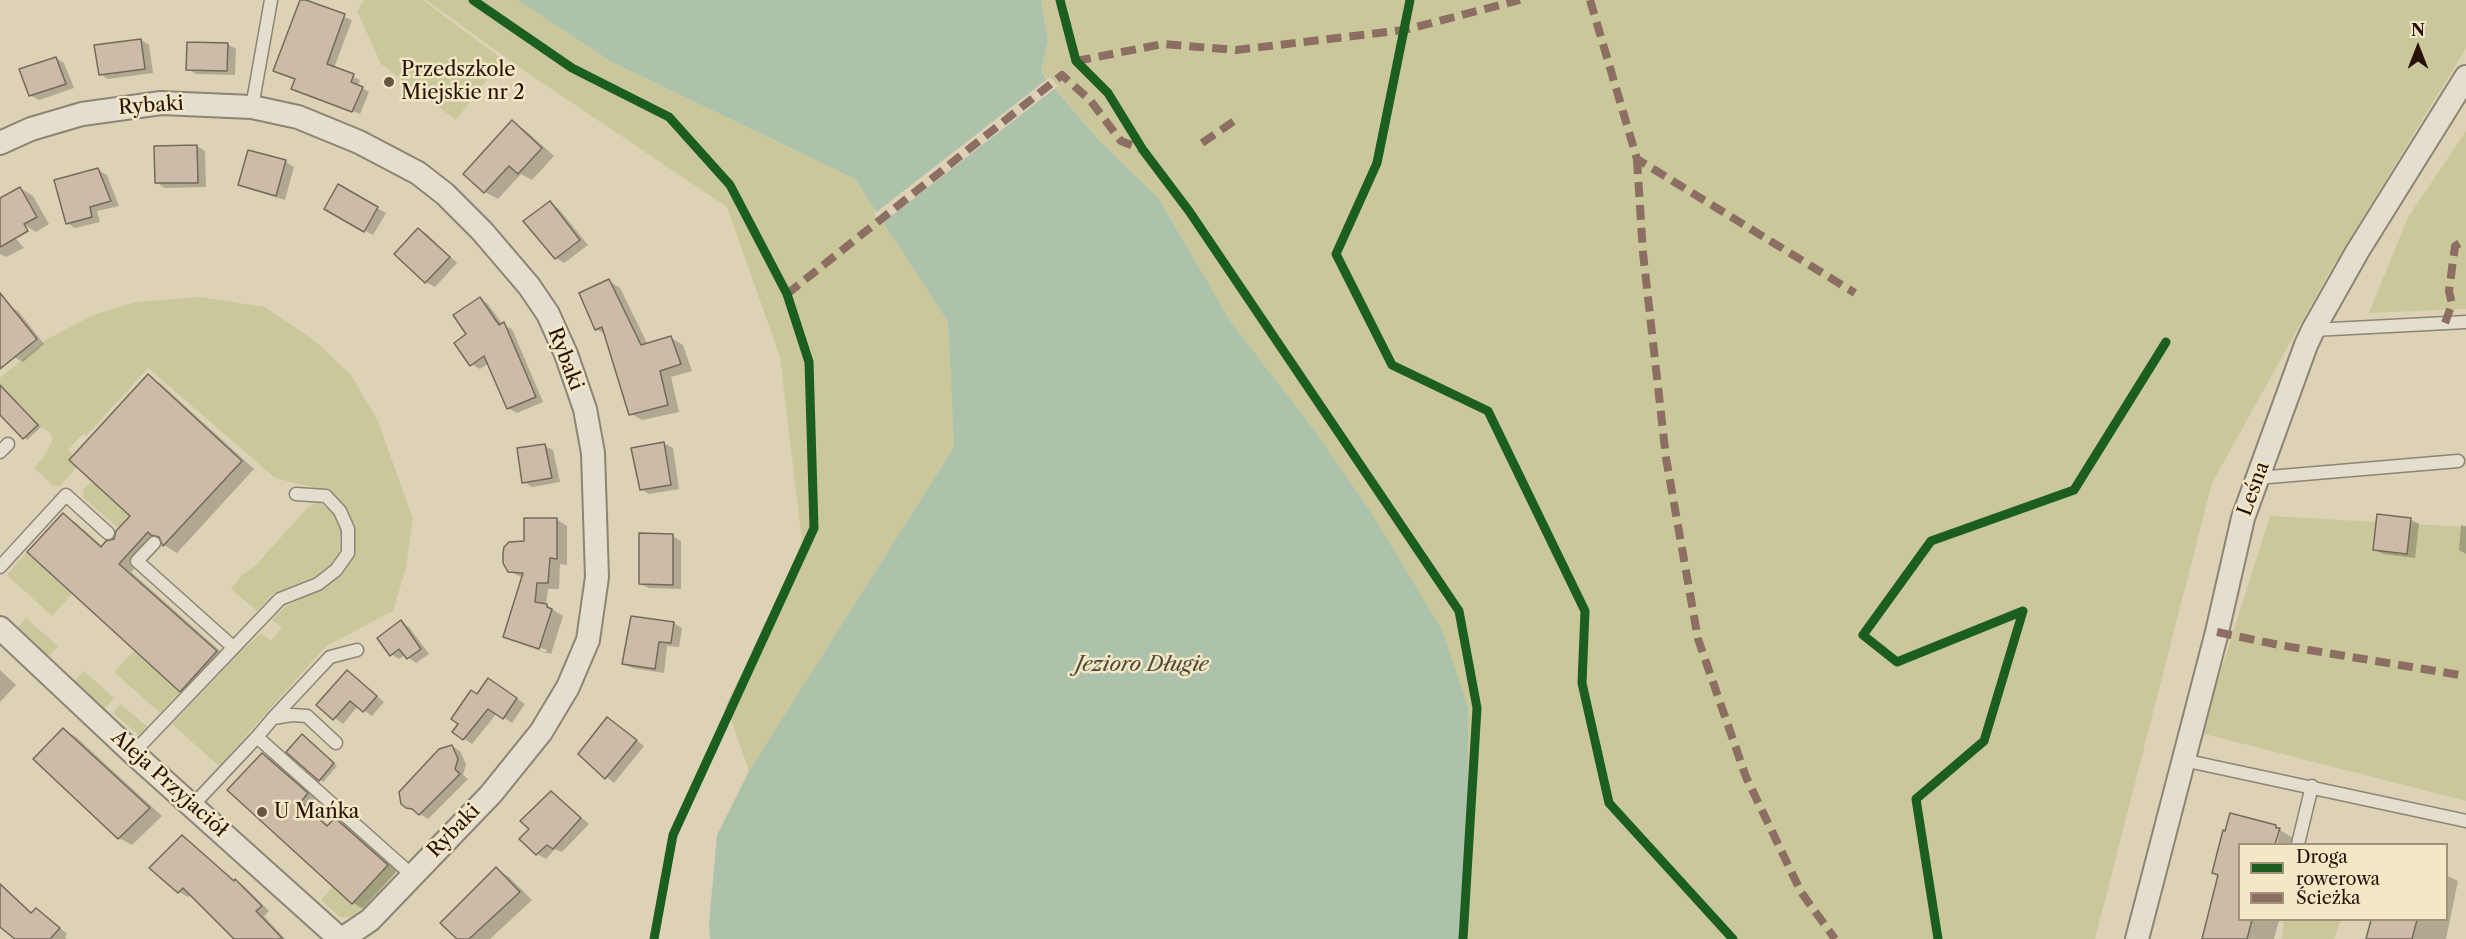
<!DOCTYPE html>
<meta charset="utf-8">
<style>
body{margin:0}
#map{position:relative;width:2466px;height:939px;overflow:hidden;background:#ddd2b6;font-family:"Libre Caslon Text",serif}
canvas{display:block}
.legend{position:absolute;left:2238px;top:843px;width:210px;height:78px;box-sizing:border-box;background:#f3e7c6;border:2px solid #a2917a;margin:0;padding:8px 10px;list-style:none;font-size:18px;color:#281107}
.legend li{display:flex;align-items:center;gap:12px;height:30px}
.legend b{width:30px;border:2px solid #a2917a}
.north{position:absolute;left:2388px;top:18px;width:60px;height:60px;-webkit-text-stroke:4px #f3e7c6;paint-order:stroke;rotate:0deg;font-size:16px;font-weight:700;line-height:24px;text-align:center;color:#281107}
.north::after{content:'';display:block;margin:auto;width:21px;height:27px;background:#281107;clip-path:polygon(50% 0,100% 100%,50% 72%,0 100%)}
</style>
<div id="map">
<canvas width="2466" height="939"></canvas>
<ul class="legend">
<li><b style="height:8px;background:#1b5e20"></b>Droga rowerowa</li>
<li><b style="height:8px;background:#8d6e63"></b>Ścieżka</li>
</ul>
<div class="north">N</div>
</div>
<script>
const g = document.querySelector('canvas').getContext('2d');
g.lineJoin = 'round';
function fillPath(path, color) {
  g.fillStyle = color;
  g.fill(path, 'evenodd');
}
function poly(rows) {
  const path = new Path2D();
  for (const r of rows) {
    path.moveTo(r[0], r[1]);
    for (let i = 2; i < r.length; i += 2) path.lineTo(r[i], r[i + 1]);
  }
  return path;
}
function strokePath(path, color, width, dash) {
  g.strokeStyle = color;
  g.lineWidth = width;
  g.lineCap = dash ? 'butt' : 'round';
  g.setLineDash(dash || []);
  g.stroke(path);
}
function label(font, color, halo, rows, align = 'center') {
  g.font = font + ' "Libre Caslon Text",serif';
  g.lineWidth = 5;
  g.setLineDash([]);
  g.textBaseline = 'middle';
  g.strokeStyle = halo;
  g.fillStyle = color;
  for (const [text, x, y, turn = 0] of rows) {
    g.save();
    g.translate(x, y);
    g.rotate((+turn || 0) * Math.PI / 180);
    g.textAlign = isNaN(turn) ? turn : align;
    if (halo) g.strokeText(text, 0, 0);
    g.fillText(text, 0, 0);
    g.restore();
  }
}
fillPath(poly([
 [364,0,423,0,502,59,456,120,381,64,357,11],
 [426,0,518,0,612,62,855,179,948,322,954,447,749,771,726,705,803,550,780,357,727,207,526,72],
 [1041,0,2466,0,2466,48,2330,271,2212,483,2095,939,1458,939,1442,630,1371,512,1315,431,1231,322,1159,199,1096,137,1041,71,1048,40],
 [2466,131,2466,309,2369,313,2408,217],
 [200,297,265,307,315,341,351,375,378,421,413,519,406,568,393,611,326,646,219,766,172,724,240,652,261,633,271,641,282,627,272,620,286,606,321,589,339,575,353,527,345,507,328,491,275,478,148,368,86,436,83,434,68,450,74,456,70,460,77,467,60,486,53,486,34,468,45,455,53,439,50,433,38,425,0,385,0,378,46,340,93,315,136,302],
 [92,481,130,516,118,528,83,497,83,490],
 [319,502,334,514,341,529,339,552,330,566,314,577,274,593,257,611,231,589,242,575,257,564,308,507],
 [2270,516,2466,527,2466,801,2201,733],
 [27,552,72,594,52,616,7,575],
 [26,618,58,646,47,658,16,630],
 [134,651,180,692,160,713,114,672],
 [84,671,114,698,104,710,73,683],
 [120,704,150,729,142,738,113,713],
 [389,864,397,871,353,917,340,917,321,900,333,886,352,904],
 [2284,920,2341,920,2334,939,2282,939]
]), '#cac89b');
fillPath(poly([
 [518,0,1041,0,1048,40,1041,72,1096,137,1159,199,1231,322,1315,431,1371,512,1442,630,1468,707,1468,804,1459,939,710,939,709,923,717,835,749,771,954,447,948,322,855,179,612,62]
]), '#adc2aa');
fillPath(poly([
 [1050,77,1058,86,881,224,874,214]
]), '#ddd2b6');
fillPath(poly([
 [304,1,352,20,334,68,360,80,358,85,369,92,360,114,293,88,297,79],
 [141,40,149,45,153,73,108,79,100,74],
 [227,44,236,49,235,75,196,74,188,69],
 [56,58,64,63,74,88,39,100,30,95],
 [512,122,525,130,554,156,532,180,521,174,498,199,485,192],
 [197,146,205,151,206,187,165,188,157,183],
 [249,152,286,162,294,167,285,200,248,189,240,184],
 [98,170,107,175,119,206,97,211,100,222,75,228,67,223],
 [339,186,386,213,373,235,326,209],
 [20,188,33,196,49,224,36,232,23,224],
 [550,203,558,208,588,245,564,263,556,258],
 [0,220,24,248,6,257,0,254],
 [418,229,427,234,457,263,435,287,426,282,396,254],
 [609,281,620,288,648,345,671,338,683,345,692,371,671,377,679,412,642,420,631,414,605,334,596,329],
 [480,299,488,304,503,325,512,329,543,402,517,413,508,408,489,363,480,369,471,364],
 [9,306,18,311,44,344,23,362,14,357,0,339,0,313],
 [148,376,161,384,254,469,177,553,164,545,160,540,131,572,229,659,193,698,181,691,64,515,76,523,103,547,115,540,132,516],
 [0,386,41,427,27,440,0,413],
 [664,443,673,448,679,489,649,494,641,489,633,449],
 [545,446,553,450,560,482,532,487,524,482],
 [556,519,567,526,567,565,560,564,559,589,548,589,546,605,563,616,551,654,515,643,546,653,547,650,514,639,514,642,504,637,523,578,509,571,525,542],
 [2410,519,2419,524,2415,558,2383,554,2375,550],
 [2461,525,2466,526,2466,554,2459,550],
 [672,536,681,541,681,589,649,588,640,584],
 [401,622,409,627,429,654,416,663,405,655,399,659,391,654],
 [673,623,682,628,679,647,667,646,664,673,632,668,624,664],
 [0,670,16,685,0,702],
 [347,672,384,702,372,716,358,706,343,724,318,705],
 [497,685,525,704,512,723,497,713,472,744,454,732,478,696],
 [616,724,644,746,614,783,580,754],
 [64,730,76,737,162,816,132,845,119,838],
 [306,738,337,766,323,782,320,780],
 [452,746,460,751,466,764,463,775,468,779,428,819,420,814],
 [262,754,272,760,317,800,310,809,329,826,335,819,346,825,397,871,363,909,353,903],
 [552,793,589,824,562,852,555,849,546,859,537,854,532,829],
 [2275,827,2303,844,2277,844,2280,832,2277,832,2274,844,2240,844,2240,920,2279,920,2274,939,2203,939,2219,876,2224,832],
 [182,837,235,882,244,886,269,911,264,916,285,939,236,939,191,894,188,897,179,892,151,868],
 [496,869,509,877,532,900,490,939,459,939],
 [2446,875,2458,881,2446,939,2368,939,2373,920,2446,920],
 [0,883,33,914,37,910,45,915,67,934,65,937,67,939,17,939,0,917]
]), '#0003');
const building = poly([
 [300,0,306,0,345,14,327,64,354,74,351,82,363,87,352,112,291,89,295,79,273,71,300,0],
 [141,39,145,69,99,75,94,45,141,39],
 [187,42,228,43,227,71,186,70,187,42],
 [56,57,66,84,29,96,19,69,56,57],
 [512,120,542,148,518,174,509,166,484,193,463,174,512,120],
 [197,145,198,183,155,183,154,146,197,145],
 [248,150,286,160,276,196,238,185,248,150],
 [98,168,111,201,90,207,92,217,66,224,54,180,98,168],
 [338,184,378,207,364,232,324,209,338,184],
 [20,187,37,217,24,224,28,231,0,247,0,198,20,187],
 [550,201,580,240,555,259,523,221,550,201],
 [418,228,450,257,425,283,394,254,418,228],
 [609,279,641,345,671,336,681,364,660,371,668,405,629,415,602,327,595,330,579,293,609,279],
 [0,293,37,339,0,369,0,293],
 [480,297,499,325,504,322,536,397,507,409,484,356,470,366,454,343,466,334,453,315,480,297],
 [148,374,242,461,163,546,159,537,151,535,148,532,119,564,217,651,180,692,27,552,63,513,101,547,106,541,114,539,116,531,130,516,69,460,148,374],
 [0,385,38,425,23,439,0,415,0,385],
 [664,442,671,485,640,490,631,448,664,442],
 [545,444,552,478,522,483,517,448,545,444],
 [2377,514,2411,518,2407,554,2373,550,2377,514],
 [524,518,557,518,557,559,550,558,548,583,537,583,535,602,547,604,547,607,552,609,539,649,503,637,523,573,508,572,503,563,503,554,504,547,509,542,524,541,524,518],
 [639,533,673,534,673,585,639,584,639,533],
 [631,616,674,622,671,643,659,642,655,669,622,664,631,616],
 [401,620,421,649,407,659,399,649,390,656,377,638,401,620],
 [347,670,377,696,363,712,350,701,333,720,316,705,347,670],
 [488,678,517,698,503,719,488,709,463,740,452,732,458,724,451,719,471,690,477,694,488,678],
 [607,717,637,740,605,779,578,754,607,717],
 [63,728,150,808,118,839,33,759,63,728],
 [302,734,334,763,319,781,286,752,302,734],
 [452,745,458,759,455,769,460,774,419,815,412,809,406,808,401,804,399,792,439,749,452,745],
 [262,753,308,793,301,802,327,826,335,818,388,865,352,904,227,790,262,753],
 [551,791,581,818,553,849,547,845,536,855,519,839,529,829,520,821,551,791],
 [2230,813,2276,825,2276,828,2280,828,2275,844,2240,844,2240,920,2252,920,2247,939,2202,939,2218,875,2212,873,2223,830,2225,831,2230,813],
 [182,835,234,881,235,879,262,906,256,911,283,939,234,939,183,888,178,893,149,868,182,835],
 [496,867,520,892,469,939,457,939,440,923,496,867],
 [0,884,31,913,36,908,60,928,50,939,15,939,0,927,0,884],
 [2371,920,2417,920,2412,939,2366,939,2371,920]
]);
fillPath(building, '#cdbba7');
strokePath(building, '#736a5c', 1.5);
const lane = poly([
 [252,107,271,0],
 [2313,330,2466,322],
 [0,452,8,444],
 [2257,478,2458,461],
 [154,543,137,561,233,647],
 [0,567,66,495,108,533],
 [273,718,330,657,357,650],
 [257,737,412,875],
 [133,753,280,599,318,584,336,570,348,553,348,529,340,511,326,496,296,494],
 [2183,760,2466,821],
 [193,805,257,737,273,718,292,715,307,716,336,743],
 [2298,844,2312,786]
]);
const street = poly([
 [0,143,31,129,82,114,161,103,252,107,298,117,359,142,418,173,445,194,482,231,529,286,548,314,566,354,585,409,593,453,597,577,588,640,568,687,541,732,491,794,370,920,342,939],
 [0,628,133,753,340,939],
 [2137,939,2217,632,2243,518,2306,345,2313,330,2357,252,2466,77]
]);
strokePath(lane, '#8d8473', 15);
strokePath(street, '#8d8473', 26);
strokePath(lane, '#e3ded0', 12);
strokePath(street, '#e3ded0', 22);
strokePath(poly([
 [1590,0,1637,159,1855,293],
 [1076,61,1163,44,1236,50,1404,30,1520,0],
 [1202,143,1240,117],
 [1637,159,1643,253,1666,458,1698,639,1746,777,1801,892,1835,939],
 [787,294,1062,75,1090,100,1121,141,1141,149],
 [2445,323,2452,304,2449,291,2455,246,2466,240],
 [2217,632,2279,645,2466,676]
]), '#8d6e63', 8, [15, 8]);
strokePath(poly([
 [473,0,572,68,669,117,730,185,787,294,809,362,814,528,673,835,654,939],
 [1060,0,1076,61,1108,93,1143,150,1189,211,1459,611,1477,708,1463,939],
 [1410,0,1377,163,1336,254,1392,365,1488,411,1585,611,1582,683,1609,803,1733,939],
 [1938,939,1916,799,1984,741,2023,611,1897,662,1863,635,1931,541,2074,490,2166,342]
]), '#1b5e20', 9);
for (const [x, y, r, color] of [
 [389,82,6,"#675544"],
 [262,812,6,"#675544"]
]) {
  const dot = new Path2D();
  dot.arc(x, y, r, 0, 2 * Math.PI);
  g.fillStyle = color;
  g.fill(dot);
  strokePath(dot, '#f3e7c6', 2);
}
label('20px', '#281107', '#f3e7c6', [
 ["Przedszkole",401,70],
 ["Miejskie nr 2",401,93],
 ["U Mańka",274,812]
], 'left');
label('20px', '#281107', '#f3e7c6', [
 ["Rybaki",151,106,-4],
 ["Rybaki",565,359,69],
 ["Leśna",2254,489,-70],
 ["Aleja Przyjaciół",169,784,42],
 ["Rybaki",454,831,-46]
]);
label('italic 21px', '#504c3e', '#f3e7c6', [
 ["Jezioro Długie",1142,665]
]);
</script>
